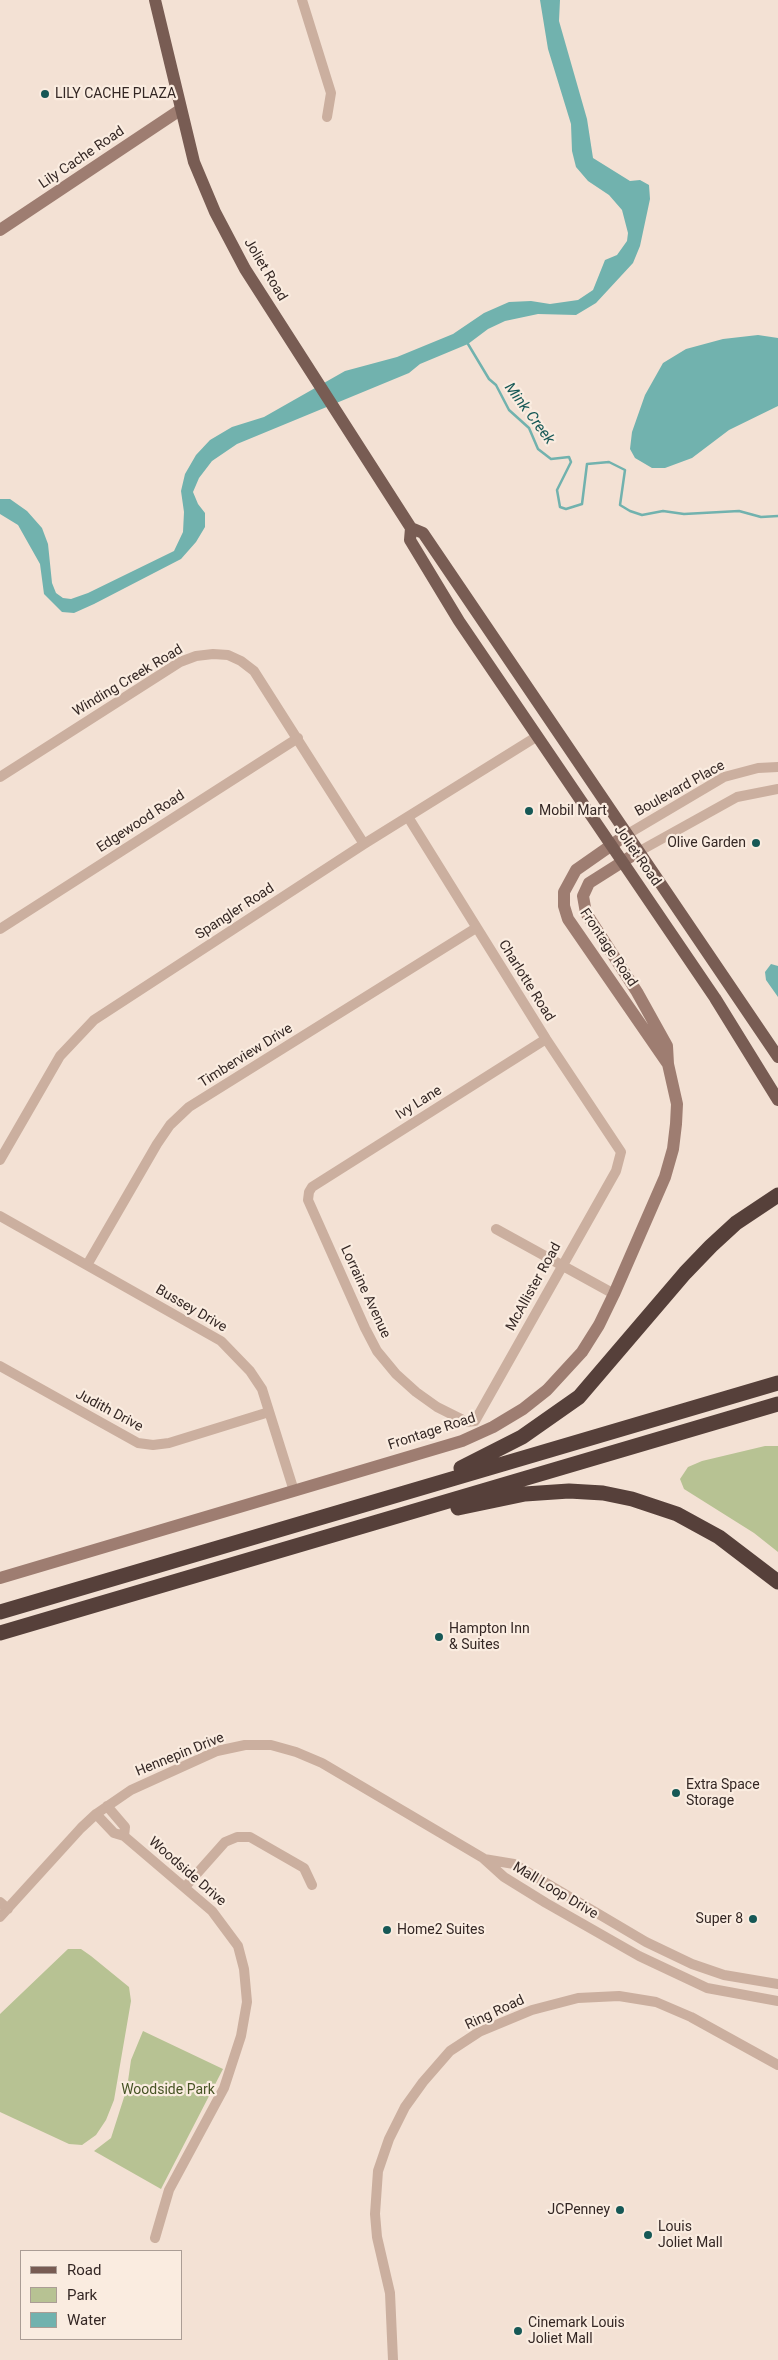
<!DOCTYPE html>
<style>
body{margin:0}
#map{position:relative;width:778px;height:2360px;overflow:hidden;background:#f3e1d4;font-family:Roboto,sans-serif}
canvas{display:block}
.legend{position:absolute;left:20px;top:2250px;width:162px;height:90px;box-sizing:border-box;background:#faece0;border:1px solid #ab9d95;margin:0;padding:6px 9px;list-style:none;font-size:15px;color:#342724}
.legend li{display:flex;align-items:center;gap:10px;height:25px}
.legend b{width:25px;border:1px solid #ab9d95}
</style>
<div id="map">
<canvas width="778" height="2360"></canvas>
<ul class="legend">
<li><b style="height:6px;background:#785c53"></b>Road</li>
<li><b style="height:14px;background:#b7c293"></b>Park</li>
<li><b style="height:14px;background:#71b2ae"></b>Water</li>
</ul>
</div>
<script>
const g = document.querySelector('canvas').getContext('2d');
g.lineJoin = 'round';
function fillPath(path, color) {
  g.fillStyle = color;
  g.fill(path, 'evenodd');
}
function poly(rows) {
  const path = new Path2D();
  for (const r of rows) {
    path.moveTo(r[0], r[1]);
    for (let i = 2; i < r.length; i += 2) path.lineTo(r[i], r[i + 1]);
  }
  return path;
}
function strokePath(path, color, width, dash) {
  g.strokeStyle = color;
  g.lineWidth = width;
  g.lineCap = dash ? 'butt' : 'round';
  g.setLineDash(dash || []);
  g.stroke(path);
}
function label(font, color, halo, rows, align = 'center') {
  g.font = font + ' Roboto,sans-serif';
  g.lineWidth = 4.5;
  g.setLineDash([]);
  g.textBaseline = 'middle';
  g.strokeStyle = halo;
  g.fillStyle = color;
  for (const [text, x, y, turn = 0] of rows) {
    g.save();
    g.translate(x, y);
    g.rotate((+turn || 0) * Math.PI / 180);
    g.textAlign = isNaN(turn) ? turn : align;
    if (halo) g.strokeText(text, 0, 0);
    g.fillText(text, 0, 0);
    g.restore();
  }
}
fillPath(poly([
 [765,1446,778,1446,778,1552,754,1533,684,1489,680,1479,688,1467,702,1461],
 [68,1949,81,1949,91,1956,129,1987,131,2001,114,2100,106,2120,96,2135,82,2145,69,2144,0,2112,0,2014],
 [143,2031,223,2069,161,2189,94,2151,111,2138,127,2088,131,2060]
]), '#b7c293');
fillPath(poly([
 [540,0,560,0,559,21,587,119,593,158,630,181,640,180,649,185,650,199,640,246,633,263,596,303,576,315,538,314,505,321,488,329,468,344,420,364,409,373,237,444,212,461,199,478,193,492,198,504,205,513,205,527,196,542,181,559,94,604,74,613,62,612,44,594,40,564,18,525,0,514,0,499,10,499,27,511,42,528,48,544,52,583,56,593,63,598,71,599,88,593,174,551,183,532,184,512,181,491,185,474,196,455,210,440,232,427,264,417,345,371,397,357,453,334,484,313,509,302,531,301,550,304,578,300,593,290,605,260,617,255,627,241,628,233,622,210,609,195,588,181,576,167,572,151,571,124,548,49],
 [758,335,778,338,778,406,729,430,692,458,665,468,652,468,635,458,630,449,632,432,645,395,663,363,686,349,723,339],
 [771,964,778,966,778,997,766,980,765,972]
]), '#71b2ae');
strokePath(poly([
 [468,344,489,379,496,385,509,410,529,428,538,449,551,459,569,457,571,462,557,490,560,507,566,509,582,504,587,464,609,462,625,470,620,505,630,511,642,515,663,511,684,514,739,511,761,517,778,516]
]), '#71b2ae', 2.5);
strokePath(poly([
 [302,0,331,93,327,117],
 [0,777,180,662,196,656,213,654,228,655,241,661,254,671,364,844],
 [408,817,546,1039,621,1152,616,1171,475,1421,467,1422,437,1407,416,1392,396,1374,377,1351,365,1328,308,1200,309,1192,312,1187,546,1039],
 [626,835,724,777,758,768,778,767],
 [638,852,737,797,778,789],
 [0,929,298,738],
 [0,1160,60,1056,94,1020,364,844,536,737],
 [0,1216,221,1341,250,1371,262,1389,294,1491],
 [496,1229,614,1294],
 [87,1265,157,1144,170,1125,189,1107,476,928],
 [0,1366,138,1443,153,1445,169,1443,269,1412],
 [107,1806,125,1827,124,1836],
 [96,1814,114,1833,124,1836,212,1911,238,1946,244,1969,247,2002,241,2036,224,2088,169,2190,155,2238],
 [484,1859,514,1864,646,1942,692,1964,724,1975,778,1984],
 [185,1887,225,1842,237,1837,250,1837,304,1868,312,1885],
 [0,1902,8,1909],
 [0,1917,81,1828,96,1814,131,1790,217,1751,245,1745,271,1745,296,1752,322,1763,483,1858,504,1877,546,1903,639,1956,707,1988,778,2001],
 [393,2360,390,2293,377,2237,375,2214,378,2171,389,2139,405,2107,423,2082,450,2051,479,2032,532,2010,578,1998,619,1996,656,2002,691,2017,778,2065]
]), '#cbaf9f', 10);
strokePath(poly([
 [0,230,180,110],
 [626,835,576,870,564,892,564,906,568,919,668,1064],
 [0,1578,462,1441,493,1427,523,1409,547,1390,582,1352,599,1325,614,1294,665,1177,673,1149,676,1124,677,1104,668,1064,667,1046,637,992,586,913,583,896,589,883,638,852]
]), '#9e7d71', 12);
strokePath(poly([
 [155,0,194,162,215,212,245,269,411,528,423,533,778,1057],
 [411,528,410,540,459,621,715,998,778,1100]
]), '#785c53', 12);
strokePath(poly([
 [461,1468,522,1437,579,1397,685,1273,711,1246,736,1223,778,1195],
 [458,1508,525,1494,569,1491,603,1493,632,1499,677,1514,719,1537,778,1582],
 [0,1612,778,1383],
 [0,1633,778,1404]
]), '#56403a', 15);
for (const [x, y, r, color] of [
 [45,94,5,"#165856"],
 [529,811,5,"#165856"],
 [756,843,5,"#165856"],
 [439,1637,5,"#165856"],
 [676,1793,5,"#165856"],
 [753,1919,5,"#165856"],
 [387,1930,5,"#165856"],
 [620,2210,5,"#165856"],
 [648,2235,5,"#165856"],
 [518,2331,5,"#165856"]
]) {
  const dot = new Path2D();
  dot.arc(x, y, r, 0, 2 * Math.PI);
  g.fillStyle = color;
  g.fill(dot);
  strokePath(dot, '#faece0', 2);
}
label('14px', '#342724', '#faece0', [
 ["LILY CACHE PLAZA",55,94],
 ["Mobil Mart",539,811],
 ["Olive Garden",746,843,"right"],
 ["Hampton Inn",449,1629],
 ["& Suites",449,1645],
 ["Extra Space",686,1785],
 ["Storage",686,1801],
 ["Super 8",743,1919,"right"],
 ["Home2 Suites",397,1930],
 ["JCPenney",610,2210,"right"],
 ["Louis",658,2227],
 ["Joliet Mall",658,2243],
 ["Cinemark Louis",528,2323],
 ["Joliet Mall",528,2339]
], 'left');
label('14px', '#342724', '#faece0', [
 ["Lily Cache Road",82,158,-34],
 ["Joliet Road",265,270,59],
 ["Winding Creek Road",128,681,-31],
 ["Boulevard Place",680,789,-29],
 ["Edgewood Road",141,822,-33],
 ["Joliet Road",637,856,55],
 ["Spangler Road",235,912,-33],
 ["Frontage Road",608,948,56],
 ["Charlotte Road",526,981,58],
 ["Timberview Drive",246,1056,-32],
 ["Ivy Lane",419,1103,-32],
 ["McAllister Road",534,1287,-61],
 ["Lorraine Avenue",365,1292,65],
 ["Bussey Drive",191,1309,30],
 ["Judith Drive",109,1411,28],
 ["Frontage Road",432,1432,-18],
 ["Hennepin Drive",180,1755,-22],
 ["Woodside Drive",187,1872,41],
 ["Mall Loop Drive",555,1891,31],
 ["Ring Road",495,2013,-25]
]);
label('14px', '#475425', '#faece0', [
 ["Woodside Park",168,2090]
]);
label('italic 15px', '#165856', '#faece0', [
 ["Mink Creek",529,414,53]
]);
</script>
